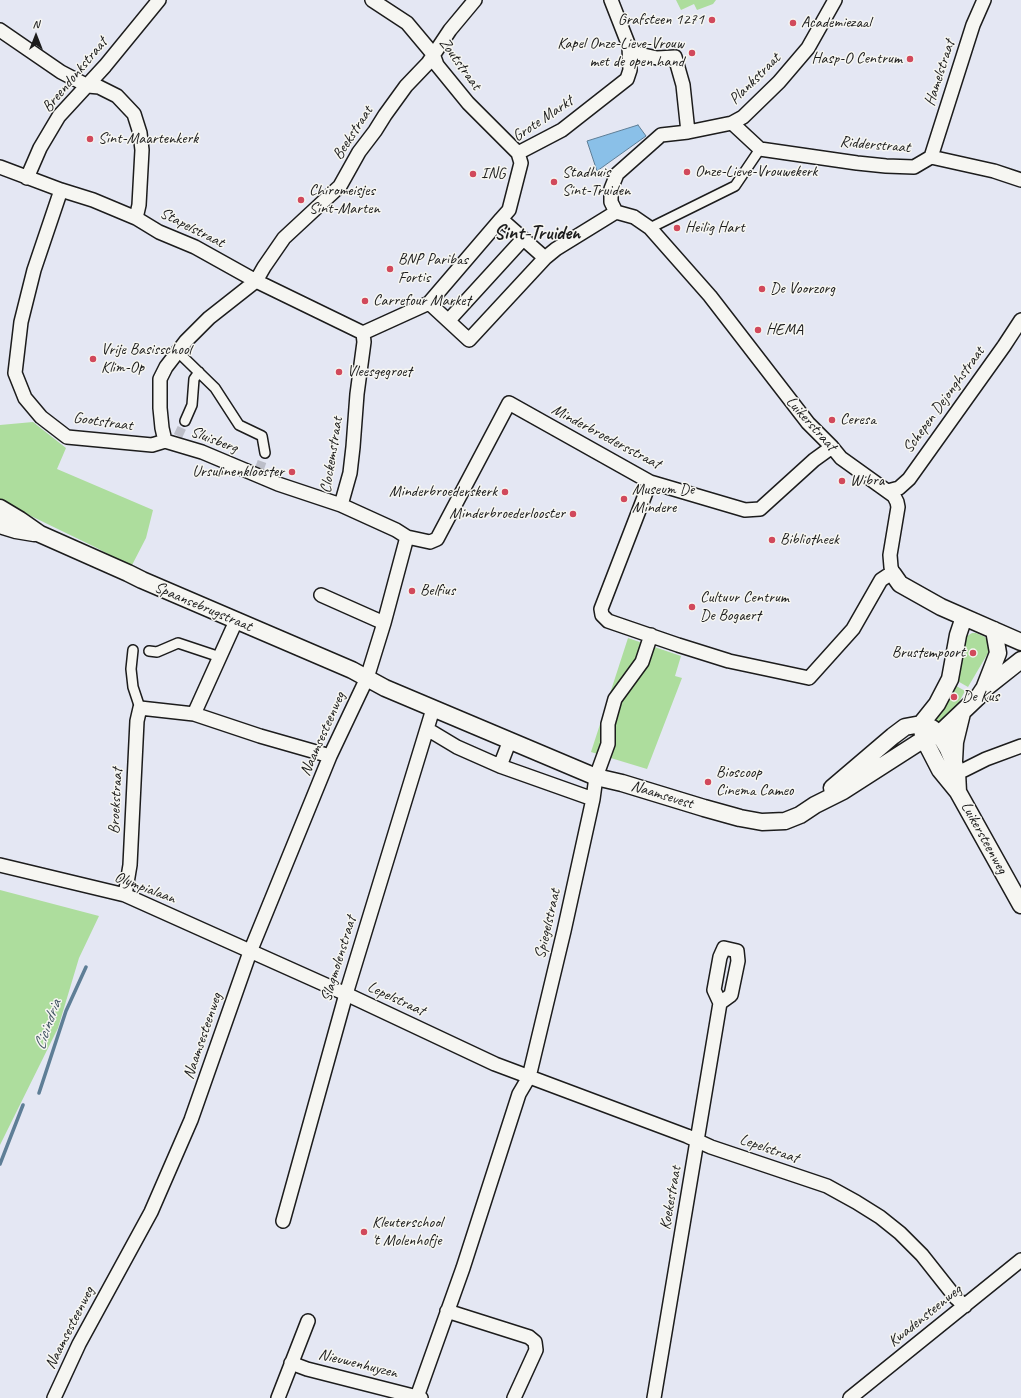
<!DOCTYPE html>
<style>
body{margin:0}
#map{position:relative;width:1021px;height:1398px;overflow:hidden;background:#e4e7f3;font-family:Caveat,sans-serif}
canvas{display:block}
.north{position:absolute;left:16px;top:16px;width:40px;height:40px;-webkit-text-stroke:3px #f6f6f2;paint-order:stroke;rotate:0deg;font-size:11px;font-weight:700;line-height:16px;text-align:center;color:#1c1c1c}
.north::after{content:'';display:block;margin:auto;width:14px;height:18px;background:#1c1c1c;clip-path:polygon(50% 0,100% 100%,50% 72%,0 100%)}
</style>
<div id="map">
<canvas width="1021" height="1398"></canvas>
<div class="north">N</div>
</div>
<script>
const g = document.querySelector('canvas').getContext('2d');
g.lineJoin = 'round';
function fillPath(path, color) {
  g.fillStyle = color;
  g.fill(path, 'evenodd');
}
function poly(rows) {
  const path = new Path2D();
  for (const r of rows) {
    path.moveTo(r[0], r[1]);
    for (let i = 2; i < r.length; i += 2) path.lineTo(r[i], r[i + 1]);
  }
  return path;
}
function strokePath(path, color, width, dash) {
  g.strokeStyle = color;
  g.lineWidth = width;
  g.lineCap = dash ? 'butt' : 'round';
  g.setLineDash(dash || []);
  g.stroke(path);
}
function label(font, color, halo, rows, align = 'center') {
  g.font = font + ' Caveat,sans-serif';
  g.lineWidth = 3;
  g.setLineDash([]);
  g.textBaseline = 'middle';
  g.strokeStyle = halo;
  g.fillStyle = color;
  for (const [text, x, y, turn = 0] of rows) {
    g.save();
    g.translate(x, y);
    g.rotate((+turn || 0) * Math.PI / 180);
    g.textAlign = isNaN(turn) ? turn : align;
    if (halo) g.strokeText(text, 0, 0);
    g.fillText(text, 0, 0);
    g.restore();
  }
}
fillPath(poly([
 [676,0,716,0,713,4,697,10,694,4,681,10],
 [33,422,66,448,57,469,153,510,146,538,131,567,97,548,0,501,0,425],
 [972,633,976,633,985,637,989,644,989,648,988,653,968,687,954,679,964,638],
 [628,638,681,656,675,676,682,678,647,769,591,752],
 [953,684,965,691,952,715,940,723,933,724,935,718],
 [0,890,99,916,79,958,58,1028,0,1145]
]), '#addd9d');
const water = poly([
 [638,125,646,136,597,171,587,141,638,125]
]);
fillPath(water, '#8ac0e8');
strokePath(water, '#5e7e96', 1);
strokePath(poly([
 [39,1093,66,1011,86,967],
 [0,1164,23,1105]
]), '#5e7e96', 3.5);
strokePath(poly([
 [178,436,185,421],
 [259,470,265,453]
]), '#bcbec8', 9, [9, 4.5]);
const pedestrian = poly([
 [650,228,735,186,760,149],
 [178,352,215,388,239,425,262,436,265,453],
 [185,421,192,405,194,379,199,372],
 [133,650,131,669,133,687,140,708],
 [149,651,157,652,178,643,220,657]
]);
const minor = poly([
 [372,0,407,23,433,54,437,65,468,103,518,153,521,163,509,210,501,219],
 [0,30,61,72,88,86,99,87,117,96,134,114,140,133,142,150,139,205,136,218],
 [630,52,657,58,675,57,683,85,688,132],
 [732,123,760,149,857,163,886,166,914,167,931,157,994,171,1021,180],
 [518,153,562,130,627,79,630,70,629,46,611,0],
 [931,157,973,25,984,0],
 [0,167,61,190,93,200,136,218,159,232,195,247,256,281,363,333],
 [27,178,40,148,59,116,105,66,159,0],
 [61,190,34,270,21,322,15,373,25,398,41,417,67,437,152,445,165,441],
 [429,303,501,219,545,258],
 [449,320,523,239],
 [363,333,429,303,469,340,545,258,556,249,616,212],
 [165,441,162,428,160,408,160,379,166,367,186,341,209,318,256,281,264,267,284,238,340,186,359,152,375,131,385,115,406,86,428,63,450,30,475,0],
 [650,482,601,609,602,615,608,621,678,645,729,661,809,678,853,629,881,580,887,576,893,574,891,567,890,555,898,507,897,502,894,496,841,458,832,447,808,423,710,296,650,228,634,217,616,212,611,202,611,189,617,174,661,135,688,132,732,123,743,117,779,82,808,48,835,0],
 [888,491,899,488,909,479,1004,346,1021,320],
 [341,505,350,473,353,447,357,394,364,342,363,333],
 [407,537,430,542,437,539,509,403,650,482,745,510,760,509,814,460,832,447],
 [321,595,384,623],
 [194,714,236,621],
 [427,729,457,747,500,766,593,799],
 [500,766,510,740],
 [948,771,957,772,964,770,986,759,1021,746],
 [0,865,125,895,346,994,495,1064,687,1136,711,1147,827,1186,856,1202,880,1217,900,1233,922,1255,956,1298,965,1306],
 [125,895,130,865,137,721,140,708,194,714,260,736,330,756],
 [283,1221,346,994,433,709],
 [447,1311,529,1337,535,1342,536,1350,514,1398],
 [291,1363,307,1369,421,1398],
 [417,1397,463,1268,519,1094,529,1077,564,931,593,799,596,777,608,744,608,724,615,699,642,662,651,635],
 [54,1398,79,1344,151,1212,191,1120,250,952,330,756,367,678,384,623,407,537,396,530,341,505,278,484,202,452,165,441],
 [278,1398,308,1321],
 [654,1398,720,1003,714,990,720,957,724,948,737,951,738,961,731,995,720,1003],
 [850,1398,1021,1260]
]);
const tertiary = poly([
 [0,508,20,520,40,534,128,573,142,580,352,670,385,688,596,777,622,783,704,808,740,818,762,822,785,821,800,815,815,805,843,791,924,739,939,734,979,696,983,690,1021,660],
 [0,525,16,530,34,533],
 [893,574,900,584,941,607,1021,642],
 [984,689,998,653,994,630],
 [932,728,939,734,948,749,954,763,957,772,958,792],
 [922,730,924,739,940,770,958,792,1021,905],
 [954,761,955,742,962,713],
 [832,788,893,736,905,727,921,724,937,704,950,679,958,635,964,617]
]);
strokePath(pedestrian, '#1c1c1c', 12);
strokePath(minor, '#1c1c1c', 16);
strokePath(tertiary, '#1c1c1c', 19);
strokePath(pedestrian, '#f6f6f2', 9);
strokePath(minor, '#f6f6f2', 13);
strokePath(tertiary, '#f6f6f2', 16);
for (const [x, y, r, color] of [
 [712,20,4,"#d1495b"],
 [793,23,4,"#d1495b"],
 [692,53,4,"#d1495b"],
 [910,59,4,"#d1495b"],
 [90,139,4,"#d1495b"],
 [687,172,4,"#d1495b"],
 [473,174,4,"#d1495b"],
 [554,182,4,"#d1495b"],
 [301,200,4,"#d1495b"],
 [677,228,4,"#d1495b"],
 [390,269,4,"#d1495b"],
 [762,289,4,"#d1495b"],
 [365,301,4,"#d1495b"],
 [758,330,4,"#d1495b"],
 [93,359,4,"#d1495b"],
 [339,372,4,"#d1495b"],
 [832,420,4,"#d1495b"],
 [292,472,4,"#d1495b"],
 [842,481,4,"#d1495b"],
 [505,492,4,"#d1495b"],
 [624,499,4,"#d1495b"],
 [573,514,4,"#d1495b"],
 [772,540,4,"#d1495b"],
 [412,591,4,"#d1495b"],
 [692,607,4,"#d1495b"],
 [973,653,4,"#d1495b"],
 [954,697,4,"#d1495b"],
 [708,782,4,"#d1495b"],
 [364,1232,4,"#d1495b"]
]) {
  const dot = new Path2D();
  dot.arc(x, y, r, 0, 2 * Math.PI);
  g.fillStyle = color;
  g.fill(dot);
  strokePath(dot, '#f6f6f2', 1.5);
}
label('16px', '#1c1c1c', '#f6f6f2', [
 ["Grafsteen 1271",704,20,"right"],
 ["Academiezaal",801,23],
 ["Kapel Onze-Lieve-Vrouw",684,44,"right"],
 ["met de open hand",684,62,"right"],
 ["Hasp-O Centrum",902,59,"right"],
 ["Sint-Maartenkerk",98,139],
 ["Onze-Lieve-Vrouwekerk",695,172],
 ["Stadhuis",562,173],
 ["Sint-Truiden",562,191],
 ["ING",481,174],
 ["Chiromeisjes",309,191],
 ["Sint-Marten",309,209],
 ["Heilig Hart",685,228],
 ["BNP Paribas",398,260],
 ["Fortis",398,278],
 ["De Voorzorg",770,289],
 ["Carrefour Market",373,301],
 ["HEMA",766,330],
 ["Vrije Basisschool",101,350],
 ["Klim-Op",101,368],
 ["Vleesgegroet",347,372],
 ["Ceresa",840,420],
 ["Ursulinenklooster",284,472,"right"],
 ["Wibra",850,481],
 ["Museum De",632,490],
 ["Mindere",632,508],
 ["Minderbroederskerk",497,492,"right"],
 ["Minderbroederlooster",565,514,"right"],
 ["Bibliotheek",780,540],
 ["Belfius",420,591],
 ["Cultuur Centrum",700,598],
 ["De Bogaert",700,616],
 ["Brustempoort",965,653,"right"],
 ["De Kus",962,697],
 ["Bioscoop",716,773],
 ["Cinema Cameo",716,791],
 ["Kleuterschool",372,1223],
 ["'t Molenhofje",372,1241]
], 'left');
label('16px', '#1c1c1c', '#f6f6f2', [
 ["Zoutstraat",460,64,54],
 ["Hamelstraat",940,73,-72],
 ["Breendonkstraat",75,75,-50],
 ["Plankstraat",755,79,-45],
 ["Grote Markt",543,119,-34],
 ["Beekstraat",353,133,-57],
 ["Ridderstraat",875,145,5],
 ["Stapelstraat",192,228,27],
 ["Schepen Dejonghstraat",944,400,-54],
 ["Gootstraat",103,422,8],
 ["Luikerstraat",811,424,48],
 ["Minderbroedersstraat",606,437,28],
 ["Sluisberg",214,440,21],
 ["Clockemstraat",332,455,-81],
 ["Spaansebrugstraat",203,607,23],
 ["Naamsesteenweg",323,734,-66],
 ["Naamsevest",662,795,17],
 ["Broekstraat",116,801,-87],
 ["Luikersteenweg",984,838,61],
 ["Olympialaan",145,888,21],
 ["Spiegelstraat",548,924,-77],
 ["Slagmolenstraat",339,959,-73],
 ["Lepelstraat",396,999,25],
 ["Naamsesteenweg",203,1036,-71],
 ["Lepelstraat",769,1149,19],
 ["Koekestraat",671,1198,-80],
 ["Kwadensteenweg",925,1316,-39],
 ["Naamsesteenweg",70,1328,-63],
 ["Nieuwenhuyzen",358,1364,14]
]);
label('italic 17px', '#425563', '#f6f6f2', [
 ["Cicindria",48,1025,-70]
]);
label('bold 20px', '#1c1c1c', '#f6f6f2', [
 ["Sint-Truiden",537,234]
]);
</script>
